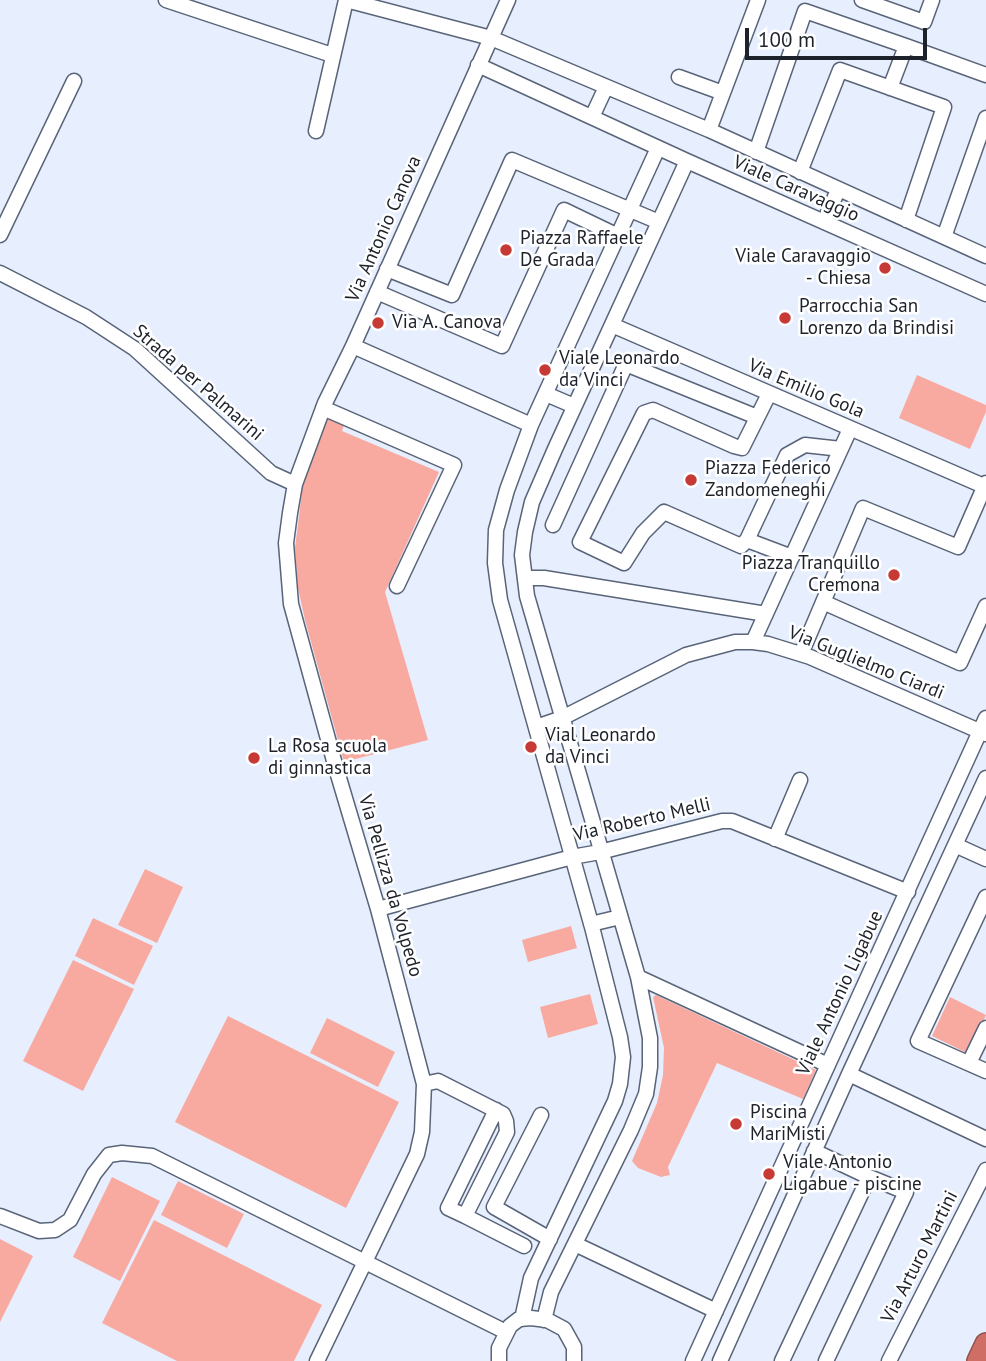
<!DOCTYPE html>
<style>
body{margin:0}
#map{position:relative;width:986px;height:1361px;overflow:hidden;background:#e7effe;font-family:"PT Sans",sans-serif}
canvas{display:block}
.scale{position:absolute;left:745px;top:28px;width:182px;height:32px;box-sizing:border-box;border:4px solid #1c212a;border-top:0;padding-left:9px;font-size:21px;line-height:24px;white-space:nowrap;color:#1c212a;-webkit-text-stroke:5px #fff;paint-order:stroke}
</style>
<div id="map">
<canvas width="986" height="1361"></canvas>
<div class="scale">100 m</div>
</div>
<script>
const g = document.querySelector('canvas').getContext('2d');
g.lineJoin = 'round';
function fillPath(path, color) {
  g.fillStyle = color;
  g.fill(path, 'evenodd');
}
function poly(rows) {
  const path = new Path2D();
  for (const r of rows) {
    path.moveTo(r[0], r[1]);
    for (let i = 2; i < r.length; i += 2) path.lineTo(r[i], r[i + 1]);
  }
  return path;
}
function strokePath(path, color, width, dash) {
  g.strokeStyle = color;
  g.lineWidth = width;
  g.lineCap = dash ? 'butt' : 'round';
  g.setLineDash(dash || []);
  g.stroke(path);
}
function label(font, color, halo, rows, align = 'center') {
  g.font = font + ' "PT Sans",sans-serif';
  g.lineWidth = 5;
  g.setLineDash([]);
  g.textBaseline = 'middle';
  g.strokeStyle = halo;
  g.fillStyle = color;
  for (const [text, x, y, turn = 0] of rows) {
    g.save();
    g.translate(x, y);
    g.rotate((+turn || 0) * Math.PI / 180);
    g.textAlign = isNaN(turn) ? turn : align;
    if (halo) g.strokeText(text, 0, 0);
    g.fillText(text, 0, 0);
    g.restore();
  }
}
fillPath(poly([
 [917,375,986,405,986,412,970,449,899,418],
 [329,416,345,422,342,431,439,472,385,592,428,740,344,762,305,620,298,588,295,548,303,484,313,451],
 [145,869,183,887,157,943,118,925],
 [93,918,153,946,134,985,75,956],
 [571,926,577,948,528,962,522,940],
 [73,960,134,989,83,1091,23,1061],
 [590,994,598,1024,548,1038,540,1007],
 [656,995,816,1070,803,1099,717,1063,668,1167,670,1175,661,1177,638,1168,632,1161,657,1103,663,1075,664,1048,653,997],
 [950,997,986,1015,969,1054,932,1036],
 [228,1016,399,1102,346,1208,175,1122],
 [327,1018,395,1052,378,1087,310,1053],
 [112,1177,160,1201,120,1281,73,1257],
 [178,1181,244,1214,227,1248,161,1215],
 [154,1220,322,1305,294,1361,177,1361,102,1323],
 [0,1239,33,1256,0,1322]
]), '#f8aaa1');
const minor = poly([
 [166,0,332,55],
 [346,0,491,38,709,130,986,256],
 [862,0,924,22,932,0],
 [906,46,986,75],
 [478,65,687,161,986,294],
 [679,77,723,93],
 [592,117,606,87],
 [709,130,758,0],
 [316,131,346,0],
 [756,152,805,11,906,46,890,88],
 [800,172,840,70,944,107,906,220],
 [824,222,838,190],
 [0,235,74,81],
 [944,237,986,118],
 [387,269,452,295,512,160,659,222],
 [0,273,86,317,135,349,271,473,295,484],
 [377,292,502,346,564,210,618,236],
 [612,325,986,487],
 [353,346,531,425],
 [546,394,574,406],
 [769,394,742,448,734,446,653,410,644,413,580,542,624,563,643,533,664,512,741,546,747,540,787,455,805,445,841,449],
 [323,408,454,465,397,586],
 [553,525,626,364,757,417],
 [747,540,792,557],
 [525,578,544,578,766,614],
 [823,602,960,663,986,606],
 [753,642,850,429],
 [801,654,863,508,958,547,986,483],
 [536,727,562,718,686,655,735,642,753,642,768,644,810,657,986,734],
 [775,839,800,780],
 [955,845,986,859],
 [986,897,918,1041,986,1071],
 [378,909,572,857,600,852,722,821,732,821,908,892],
 [591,924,620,917],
 [638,977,828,1065],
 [969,1063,986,1028],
 [849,1074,986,1139],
 [424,1084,438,1081,503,1114,506,1121,507,1132,465,1216,524,1246],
 [541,1115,494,1207,550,1239],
 [0,1216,39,1231,55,1230,70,1220,94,1174,109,1155,122,1153,152,1156,506,1332],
 [465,1216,448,1208,496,1110],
 [575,1244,716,1311],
 [522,1319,531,1278,615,1101,620,1084,623,1057,620,1037,592,927,500,600,495,563,496,530,507,490,531,425,658,148],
 [544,1320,551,1292,631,1130,646,1094,650,1067,650,1038,638,977,527,596,522,555,525,532,532,502,555,449,687,161],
 [317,1361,417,1154,422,1132,424,1084,378,909,336,768,291,604,286,543,290,513,295,484,325,403,353,346,508,0],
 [499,1361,499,1348,510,1326,519,1319,531,1318,547,1320,564,1329,574,1347,574,1361],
 [693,1361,986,718],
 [720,1361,849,1074,986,778],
 [782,1361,869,1177,814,1151],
 [826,1361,906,1192,869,1177],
 [889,1361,986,1170]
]);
const highway = poly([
 [978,1361,986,1344]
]);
strokePath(minor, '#596479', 17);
strokePath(highway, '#905350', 24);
strokePath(minor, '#fff', 14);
strokePath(highway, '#cf6e65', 21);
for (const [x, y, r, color] of [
 [506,250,7,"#c73934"],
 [885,268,7,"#c73934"],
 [785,318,7,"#c73934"],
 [378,323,7,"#c73934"],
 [545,370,7,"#c73934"],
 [691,480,7,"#c73934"],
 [894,575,7,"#c73934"],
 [531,747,7,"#c73934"],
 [254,758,7,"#c73934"],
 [736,1124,7,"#c73934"],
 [769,1174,7,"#c73934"]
]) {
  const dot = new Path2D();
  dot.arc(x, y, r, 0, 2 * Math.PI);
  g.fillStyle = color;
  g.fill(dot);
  strokePath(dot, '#fff', 2.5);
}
label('19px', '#1c212a', '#fff', [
 ["Viale Caravaggio",796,189,24],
 ["Via Antonio Canova",384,229,-66],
 ["Strada per Palmarini",198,383,41],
 ["Via Emilio Gola",806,389,23],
 ["Via Guglielmo Ciardi",866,663,22],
 ["Via Roberto Melli",642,820,-13],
 ["Via Pellizza da Volpedo",390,886,74],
 ["Viale Antonio Ligabue",840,993,-65],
 ["Via Arturo Martini",920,1257,-63]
]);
label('19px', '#1c212a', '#fff', [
 ["Piazza Raffaele",520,239],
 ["De Grada",520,261],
 ["Viale Caravaggio",871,257,"right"],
 ["- Chiesa",871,279,"right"],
 ["Parrocchia San",799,307],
 ["Lorenzo da Brindisi",799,329],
 ["Via A. Canova",392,323],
 ["Viale Leonardo",559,359],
 ["da Vinci",559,381],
 ["Piazza Federico",705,469],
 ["Zandomeneghi",705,491],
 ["Piazza Tranquillo",880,564,"right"],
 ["Cremona",880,586,"right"],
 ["Vial Leonardo",545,736],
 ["da Vinci",545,758],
 ["La Rosa scuola",268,747],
 ["di ginnastica",268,769],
 ["Piscina",750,1113],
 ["MariMisti",750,1135],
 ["Viale Antonio",783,1163],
 ["Ligabue - piscine",783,1185]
], 'left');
</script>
